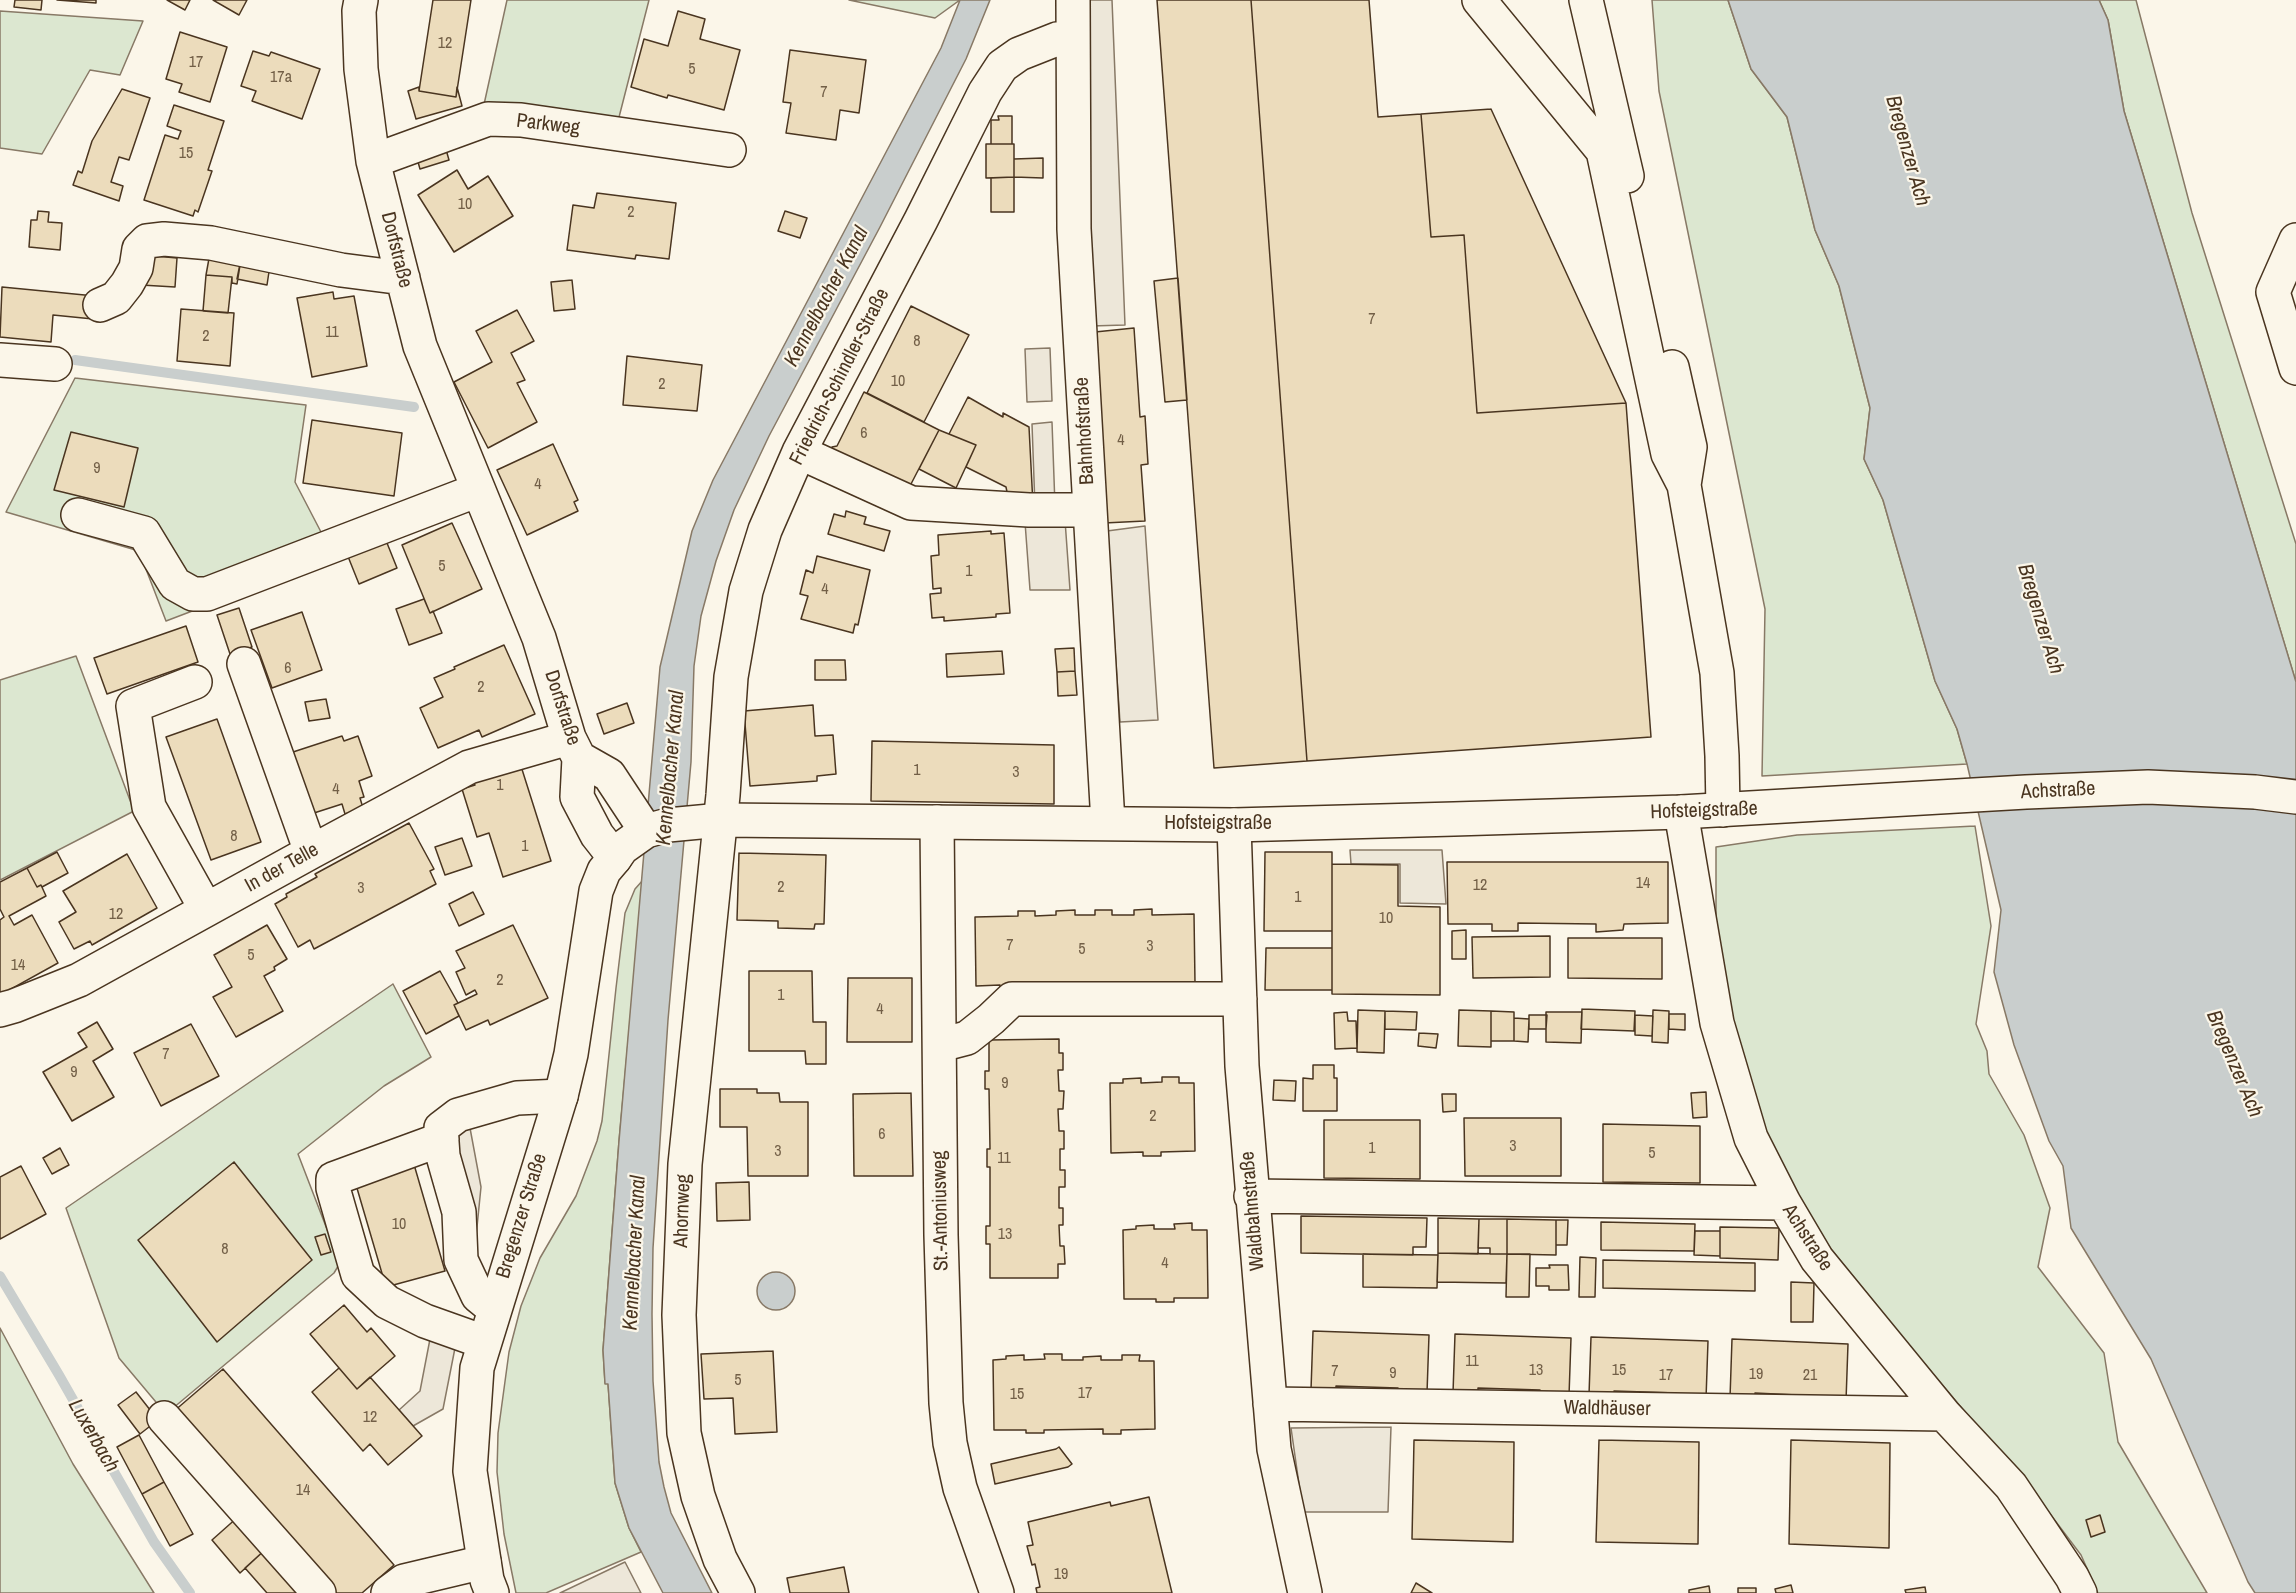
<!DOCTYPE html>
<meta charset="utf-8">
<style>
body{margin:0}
canvas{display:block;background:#fbf6e9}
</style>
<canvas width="2296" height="1593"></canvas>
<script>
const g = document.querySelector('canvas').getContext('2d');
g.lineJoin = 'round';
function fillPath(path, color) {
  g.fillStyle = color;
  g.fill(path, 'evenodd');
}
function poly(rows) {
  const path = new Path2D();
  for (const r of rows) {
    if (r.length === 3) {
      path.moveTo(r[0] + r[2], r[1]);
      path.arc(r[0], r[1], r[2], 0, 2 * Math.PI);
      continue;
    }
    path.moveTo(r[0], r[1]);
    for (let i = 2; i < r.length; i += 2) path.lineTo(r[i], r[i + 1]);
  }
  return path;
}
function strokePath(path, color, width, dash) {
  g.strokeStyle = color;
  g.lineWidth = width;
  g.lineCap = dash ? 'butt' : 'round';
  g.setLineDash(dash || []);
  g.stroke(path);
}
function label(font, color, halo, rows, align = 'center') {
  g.font = font + ' "Archivo Narrow",sans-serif';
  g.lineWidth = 4.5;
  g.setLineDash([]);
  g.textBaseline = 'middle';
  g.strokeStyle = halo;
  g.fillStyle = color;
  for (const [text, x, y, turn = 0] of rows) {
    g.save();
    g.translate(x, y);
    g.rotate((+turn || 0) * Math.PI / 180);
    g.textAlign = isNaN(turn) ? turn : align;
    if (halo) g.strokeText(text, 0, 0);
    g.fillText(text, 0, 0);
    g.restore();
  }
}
const green = poly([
 [507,0,649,0,617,125,483,109,507,0],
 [849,0,960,0,935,18,849,0],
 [1652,0,1728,0,1751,69,1787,117,1815,230,1839,286,1870,408,1864,459,1883,500,1935,681,1957,729,1967,764,1762,776,1765,609,1659,91,1652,0],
 [2099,0,2136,0,2192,213,2296,544,2296,682,2124,111,2108,20,2099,0],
 [0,11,143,21,120,75,90,70,42,154,0,148,0,11],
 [75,378,306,405,295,482,334,557,166,621,139,551,6,512,75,378],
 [76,656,134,811,0,880,0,680,76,656],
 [1975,826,1991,926,1976,1024,1987,1051,1989,1074,2024,1135,2050,1208,2038,1267,2104,1353,2118,1442,2207,1593,2098,1593,2081,1555,2041,1502,1912,1349,1814,1228,1775,1168,1734,1028,1716,928,1716,847,1797,835,1975,826],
 [643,880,619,1141,603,1350,605,1383,608,1383,615,1483,629,1528,641,1552,546,1593,516,1593,504,1534,497,1472,498,1433,509,1352,521,1306,540,1258,576,1196,597,1141,602,1121,616,988,625,913,635,889,643,880],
 [393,984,431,1057,384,1086,298,1154,340,1263,334,1273,166,1414,119,1358,66,1208,393,984],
 [0,1328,73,1464,154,1593,0,1593,0,1328]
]);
fillPath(green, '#dce7d0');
strokePath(green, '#887966', 1.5);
const parking = poly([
 [1083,0,1112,0,1125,325,1091,326,1083,0],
 [1050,348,1052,401,1027,402,1025,349,1050,348],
 [1052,422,1055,506,1035,507,1032,424,1052,422],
 [1065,520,1070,590,1030,590,1025,522,1065,520],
 [1145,526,1158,720,1120,722,1107,531,1145,526],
 [1350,850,1442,850,1446,904,1400,903,1400,864,1351,864,1350,850],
 [470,1128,481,1187,474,1257,446,1132,470,1128],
 [430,1339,455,1348,443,1409,413,1426,399,1410,420,1391,430,1339],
 [1391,1427,1388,1512,1303,1512,1291,1428,1391,1427],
 [625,1562,641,1593,560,1593,625,1562]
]);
fillPath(parking, '#ede7d9');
strokePath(parking, '#887966', 1.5);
const water = poly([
 [960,0,990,0,966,59,880,227,769,436,734,510,716,561,701,616,694,666,691,762,668,1020,653,1248,652,1314,653,1381,659,1462,664,1487,671,1513,712,1593,663,1593,629,1528,615,1483,608,1384,605,1384,603,1350,619,1141,660,667,692,531,713,480,941,48,960,0],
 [1728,0,2099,0,2108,20,2124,111,2296,682,2296,1593,2255,1593,2248,1582,2151,1359,2071,1228,2063,1166,2049,1141,2014,1045,1994,972,2001,910,1967,764,1957,729,1935,681,1883,500,1864,459,1870,408,1839,286,1815,230,1787,117,1751,69,1728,0],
 [776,1291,19]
]);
fillPath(water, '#c9cecd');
strokePath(water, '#887966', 1.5);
strokePath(poly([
 [75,360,414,407],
 [0,1276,59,1375,154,1542,190,1593]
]), '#c9cecd', 10);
const building = poly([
 [15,0,42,0,41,10,14,7,15,0],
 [57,0,96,0,96,3,57,0],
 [167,0,190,0,185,10,167,0],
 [213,0,247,0,239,15,213,0],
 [433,0,471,0,456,97,419,91,433,0],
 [1157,0,1251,0,1307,761,1214,768,1157,0],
 [1251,0,1369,0,1378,117,1421,114,1431,237,1464,235,1477,413,1626,403,1651,737,1307,761,1251,0],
 [678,11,705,19,700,39,740,50,724,110,668,95,667,98,631,87,644,39,668,46,678,11],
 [180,32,227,47,210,102,179,92,182,84,166,79,180,32],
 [790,50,866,60,859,113,840,110,836,140,786,133,791,103,783,102,790,50],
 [253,51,269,56,271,52,320,69,302,119,252,101,256,91,241,86,253,51],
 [419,87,419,91,456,97,457,87,462,106,416,119,408,91,419,87],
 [122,89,150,98,129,160,119,157,111,182,123,186,119,201,73,185,78,171,82,173,92,141,122,89],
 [174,105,224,121,208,170,212,171,198,212,195,210,193,216,144,200,165,135,178,139,181,131,167,126,174,105],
 [1491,109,1626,403,1477,413,1464,235,1431,237,1421,114,1491,109],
 [998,116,1012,116,1012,144,991,144,991,120,999,120,998,116],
 [986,144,1014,144,1014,177,986,178,986,144],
 [445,146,449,160,420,169,416,155,445,146],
 [1043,158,1043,178,1014,177,1014,159,1043,158],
 [457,170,468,189,488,176,513,216,454,252,418,195,457,170],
 [1014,177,1014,212,991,212,991,178,1014,177],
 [597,193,676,203,669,259,636,255,635,259,567,250,573,205,594,208,597,193],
 [38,211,49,212,48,222,62,223,60,250,29,247,31,220,37,220,38,211],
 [785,211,807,218,800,238,778,231,785,211],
 [210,253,241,259,237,284,232,283,232,277,206,275,210,253],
 [144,255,177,258,175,287,141,285,144,255],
 [241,259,270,265,267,285,237,279,241,259],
 [206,275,232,277,228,313,203,311,206,275],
 [1178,278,1187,400,1165,402,1154,281,1178,278],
 [572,280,575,309,554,311,551,282,572,280],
 [2,287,95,296,93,319,53,315,51,342,0,337,2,287],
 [333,292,334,299,354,296,367,366,312,377,297,298,333,292],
 [911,306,969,335,924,422,867,393,911,306],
 [181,309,234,313,230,366,177,361,181,309],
 [517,310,534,341,511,353,525,380,517,383,537,422,488,448,454,382,492,362,476,331,517,310],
 [1134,328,1140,417,1145,416,1148,464,1141,465,1145,521,1104,523,1095,332,1134,328],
 [627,356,702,365,697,411,623,405,627,356],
 [864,392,939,430,911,484,913,490,836,463,832,447,837,446,864,392],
 [968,397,1003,417,1003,413,1029,427,1033,505,1007,492,1006,487,966,467,976,445,949,434,968,397],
 [312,420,402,433,394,496,303,483,312,420],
 [939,430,976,445,956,488,919,469,939,430],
 [71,432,138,448,124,507,54,490,71,432],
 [553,444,578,500,574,502,578,511,527,535,497,470,553,444],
 [846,511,866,517,864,524,890,531,884,551,828,534,834,514,845,517,846,511],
 [452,523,482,589,430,613,402,545,452,523],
 [991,531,991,534,1004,533,1010,613,996,614,996,617,944,621,944,617,932,618,930,594,941,593,941,588,933,589,931,556,939,555,938,535,991,531],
 [385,538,397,568,359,584,347,554,385,538],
 [817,556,870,570,858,625,855,624,853,633,801,619,808,596,800,594,806,570,813,573,817,556],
 [424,599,430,613,433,611,442,633,409,645,396,609,424,599],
 [239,608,252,647,230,654,217,615,239,608],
 [302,612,322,670,272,688,251,630,302,612],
 [186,626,198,662,107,694,94,658,186,626],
 [504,645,535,714,482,737,479,730,438,748,420,708,443,697,434,678,455,669,454,667,504,645],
 [1074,648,1075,671,1057,672,1055,649,1074,648],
 [1002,651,1004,674,947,677,946,654,1002,651],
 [815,660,845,660,846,680,815,680,815,660],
 [1075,671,1077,695,1058,696,1057,672,1075,671],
 [326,699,330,718,309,721,305,702,326,699],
 [627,703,634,723,604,734,597,714,627,703],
 [813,705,815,736,833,735,836,774,817,776,817,781,750,786,744,711,813,705],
 [217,719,261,842,211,860,166,737,217,719],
 [342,736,344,741,358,736,372,776,359,781,364,797,360,798,363,808,345,814,342,804,314,813,293,752,342,736],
 [872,741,1054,745,1054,804,871,801,872,741],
 [520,763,551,861,503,877,489,833,477,837,462,789,475,785,472,778,520,763],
 [409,823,434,869,430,871,436,884,314,949,310,940,298,947,275,904,287,897,286,894,317,877,315,874,409,823],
 [462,838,472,866,445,875,435,847,462,838],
 [57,852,68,873,42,887,41,885,37,887,27,868,57,852],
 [1265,852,1332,852,1332,931,1264,931,1265,852],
 [739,853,826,855,824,924,815,924,814,929,778,928,778,921,737,920,739,853],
 [127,854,157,908,92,945,90,941,74,949,59,922,76,912,63,891,127,854],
 [1447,862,1668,862,1668,923,1624,924,1623,930,1596,932,1596,924,1518,923,1518,931,1492,931,1492,924,1448,924,1447,862],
 [1332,864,1398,865,1398,906,1440,907,1440,995,1332,994,1332,864],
 [27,868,37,887,41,885,46,896,9,916,14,925,32,915,58,963,0,995,0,920,4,917,0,909,0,882,27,868],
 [473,892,484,914,459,926,449,904,473,892],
 [1152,909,1152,915,1194,914,1195,983,1000,989,1000,985,976,986,975,917,1018,916,1018,911,1035,911,1035,916,1056,915,1056,911,1075,910,1075,915,1095,915,1095,910,1112,910,1112,915,1134,915,1134,910,1152,909],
 [267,925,287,959,274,967,275,970,264,976,283,1011,236,1037,213,997,232,987,214,955,267,925],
 [513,925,548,998,490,1025,488,1020,466,1030,454,1005,477,994,475,990,466,995,456,972,465,968,456,951,513,925],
 [1466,930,1466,959,1452,959,1452,931,1466,930],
 [1550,936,1550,977,1473,978,1472,937,1550,936],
 [1568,938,1662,938,1662,979,1568,978,1568,938],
 [1266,948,1332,948,1332,990,1265,990,1266,948],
 [440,971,458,1003,454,1005,459,1016,426,1034,403,991,440,971],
 [749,971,812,971,813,1022,826,1022,826,1064,806,1064,805,1051,749,1051,749,971],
 [848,978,912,978,912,1042,847,1042,848,978],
 [1582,1009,1635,1011,1634,1031,1581,1029,1582,1009],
 [1358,1010,1385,1011,1384,1053,1357,1052,1358,1010],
 [1459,1010,1491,1011,1491,1047,1458,1046,1459,1010],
 [1653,1010,1669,1011,1668,1043,1652,1042,1653,1010],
 [1385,1011,1417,1012,1416,1030,1385,1029,1385,1011],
 [1491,1011,1514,1012,1514,1041,1491,1041,1491,1011],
 [1347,1012,1348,1021,1356,1021,1357,1048,1335,1049,1334,1013,1347,1012],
 [1546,1012,1582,1012,1581,1043,1546,1042,1546,1012],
 [1669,1014,1685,1014,1685,1030,1669,1029,1669,1014],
 [1529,1015,1547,1015,1546,1029,1529,1029,1529,1015],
 [1635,1015,1653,1016,1652,1036,1635,1035,1635,1015],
 [1514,1018,1529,1019,1528,1042,1514,1041,1514,1018],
 [97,1022,113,1049,93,1061,114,1097,72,1121,43,1072,87,1047,78,1033,97,1022],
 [191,1024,219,1076,161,1106,134,1053,191,1024],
 [1419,1033,1438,1034,1436,1048,1418,1046,1419,1033],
 [1059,1039,1059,1053,1063,1053,1063,1070,1058,1070,1059,1091,1064,1091,1063,1109,1058,1109,1059,1131,1064,1131,1064,1149,1060,1149,1060,1170,1065,1170,1065,1187,1059,1187,1059,1208,1063,1208,1063,1225,1059,1225,1060,1246,1064,1246,1065,1264,1058,1264,1058,1278,990,1278,990,1244,986,1244,986,1226,990,1226,990,1167,987,1167,987,1149,990,1149,989,1089,985,1089,985,1071,989,1071,989,1040,1059,1039],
 [1313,1065,1334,1065,1334,1078,1337,1078,1337,1111,1303,1111,1303,1078,1313,1079,1313,1065],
 [1162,1077,1179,1077,1179,1083,1194,1083,1195,1151,1161,1152,1161,1156,1143,1156,1143,1152,1111,1153,1110,1083,1123,1083,1123,1079,1141,1078,1141,1083,1162,1082,1162,1077],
 [1274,1080,1296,1081,1295,1101,1273,1100,1274,1080],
 [720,1089,757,1089,757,1093,779,1093,780,1102,808,1102,808,1176,748,1176,747,1127,720,1127,720,1089],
 [1706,1092,1707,1117,1693,1118,1691,1093,1706,1092],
 [911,1093,913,1176,854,1176,853,1094,911,1093],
 [1442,1094,1456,1094,1456,1111,1443,1112,1442,1094],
 [1464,1118,1561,1118,1561,1176,1465,1176,1464,1118],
 [1324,1120,1420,1120,1420,1179,1324,1178,1324,1120],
 [1603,1124,1700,1126,1700,1183,1603,1182,1603,1124],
 [60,1148,69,1165,52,1174,43,1158,60,1148],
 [413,1161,445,1271,386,1287,354,1178,413,1161],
 [234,1162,312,1260,217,1342,138,1240,234,1162],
 [21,1166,46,1214,0,1239,0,1177,21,1166],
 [749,1182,750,1220,717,1221,716,1183,749,1182],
 [1301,1216,1427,1218,1426,1247,1413,1247,1413,1255,1301,1253,1301,1216],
 [1438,1218,1479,1219,1478,1254,1438,1253,1438,1218],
 [1479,1219,1507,1219,1507,1254,1490,1254,1490,1248,1478,1248,1479,1219],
 [1507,1219,1556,1220,1556,1255,1507,1254,1507,1219],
 [1556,1220,1568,1220,1567,1245,1556,1245,1556,1220],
 [1601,1222,1695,1224,1694,1251,1601,1250,1601,1222],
 [1192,1223,1192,1230,1207,1230,1208,1298,1174,1298,1174,1302,1156,1302,1156,1299,1124,1299,1123,1230,1136,1229,1136,1226,1154,1225,1154,1229,1175,1229,1174,1224,1192,1223],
 [1720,1227,1779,1228,1778,1260,1720,1258,1720,1227],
 [1695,1231,1720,1231,1720,1256,1694,1255,1695,1231],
 [325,1234,331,1252,321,1255,315,1237,325,1234],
 [1438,1253,1507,1254,1506,1283,1437,1282,1438,1253],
 [1363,1254,1438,1255,1437,1288,1363,1287,1363,1254],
 [1507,1254,1530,1254,1529,1297,1506,1297,1507,1254],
 [1580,1257,1596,1258,1595,1297,1579,1297,1580,1257],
 [1603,1260,1755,1263,1755,1291,1603,1288,1603,1260],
 [1549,1265,1568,1265,1569,1290,1549,1290,1549,1286,1536,1286,1536,1268,1550,1268,1549,1265],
 [1791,1282,1814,1283,1813,1322,1791,1322,1791,1282],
 [344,1305,367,1332,371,1328,395,1356,357,1389,310,1334,344,1305],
 [1313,1331,1429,1335,1427,1393,1398,1392,1398,1388,1336,1386,1336,1391,1311,1390,1313,1331],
 [1455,1334,1571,1338,1569,1396,1540,1395,1540,1390,1478,1388,1478,1393,1453,1393,1455,1334],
 [1591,1337,1708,1341,1706,1399,1676,1398,1676,1393,1614,1391,1614,1396,1589,1395,1591,1337],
 [1732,1339,1848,1344,1846,1401,1817,1396,1755,1393,1755,1399,1730,1398,1732,1339],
 [773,1351,777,1432,735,1434,733,1398,704,1399,701,1354,773,1351],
 [1044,1354,1062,1354,1062,1360,1083,1360,1083,1357,1101,1356,1101,1360,1122,1360,1122,1355,1140,1355,1139,1361,1154,1361,1155,1429,1121,1430,1121,1434,1103,1434,1103,1429,1044,1430,1044,1433,1026,1433,1026,1430,994,1430,993,1360,1006,1359,1006,1356,1024,1355,1024,1360,1045,1359,1044,1354],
 [339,1368,357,1389,370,1377,422,1436,388,1465,370,1444,363,1451,312,1392,339,1368],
 [223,1369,394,1565,362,1593,332,1593,173,1412,223,1369],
 [136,1392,158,1420,140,1434,118,1405,136,1392],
 [139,1435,164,1482,142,1494,117,1447,139,1435],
 [1414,1440,1514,1442,1513,1542,1412,1539,1414,1440],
 [1599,1440,1699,1442,1698,1544,1596,1542,1599,1440],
 [1791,1440,1890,1443,1889,1548,1789,1544,1791,1440],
 [1059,1447,1072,1464,1068,1467,995,1484,991,1464,1056,1449,1059,1447],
 [164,1482,193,1534,170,1546,142,1494,164,1482],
 [1149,1497,1172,1593,1037,1593,1036,1588,1040,1587,1035,1564,1032,1565,1027,1546,1033,1545,1028,1522,1110,1502,1111,1506,1149,1497],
 [2100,1515,2105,1532,2091,1537,2086,1520,2100,1515],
 [239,1516,267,1548,240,1573,212,1540,239,1516],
 [267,1548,307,1593,267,1593,245,1568,267,1548],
 [844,1567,849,1593,790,1593,787,1578,844,1567],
 [1416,1583,1432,1593,1411,1593,1416,1583],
 [1791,1585,1793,1593,1776,1593,1775,1589,1791,1585],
 [1709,1586,1710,1593,1689,1593,1689,1590,1709,1586],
 [1925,1587,1926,1593,1906,1593,1905,1590,1925,1587],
 [1738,1588,1756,1588,1756,1593,1738,1593,1738,1588]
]);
fillPath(building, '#ecdcbc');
strokePath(building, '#4a3520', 1.5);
const minor = poly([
 [361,0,359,11,361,69,373,161,420,346,539,638,569,738,579,758,577,797,597,835,615,858],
 [1073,0,1074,229,1108,823],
 [1479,0,1603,151,1668,454,1684,485,1717,673,1722,756,1723,810],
 [1586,0,1627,176],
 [373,161,488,119,521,120,729,150],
 [2296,240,2273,292,2296,368],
 [100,305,116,298,127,284,136,268,139,249,147,241,164,239,211,243,341,270,403,278],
 [0,360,55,364],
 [1672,367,1690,447,1684,485],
 [799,452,911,503,1029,510,1090,510],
 [78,515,144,533,175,584,193,594,207,594,478,490],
 [244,664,311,852],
 [195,682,133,706,149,807,206,909],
 [579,758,609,775,646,831],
 [1681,812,1717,1023,1751,1138,1784,1203,1817,1259,1944,1414,2011,1486,2072,1577,2080,1593],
 [937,822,941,1235,946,1403,950,1443,960,1488,997,1593],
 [1234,825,1242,1066,1274,1449,1305,1593],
 [0,1010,14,1006,79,980,311,852,469,767,569,738],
 [940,1045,967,1038,991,1019,1012,999,1240,999],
 [442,1139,333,1179,333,1188,358,1275,387,1302,425,1321,484,1342],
 [1251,1196,1784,1203],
 [494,1309,478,1296,461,1260,459,1212,443,1156,441,1128,458,1115,517,1098,561,1096],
 [1270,1404,1944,1414],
 [164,1418,319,1593],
 [388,1593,404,1581,484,1562],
 [738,1593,720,1559,698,1496,684,1433,679,1315,685,1164,723,795,731,677,746,591,765,530,799,452,921,220,985,92,1002,66,1019,54,1057,39,1071,38]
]);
const major = poly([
 [492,1593,487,1580,470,1471,477,1368,561,1096,571,1054,596,891,604,871,615,858,622,848,646,831,668,825,721,820,1234,825,1454,819,1681,812,2026,792,2148,787,2255,792,2296,797]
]);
strokePath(minor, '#4a3520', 36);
strokePath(major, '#4a3520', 36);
strokePath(minor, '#fbf6e9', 33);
strokePath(major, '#fbf6e9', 33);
label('16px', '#725f47', null, [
 ["12",445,44],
 ["17",196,63],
 ["5",692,70],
 ["17a",281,78],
 ["7",824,93],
 ["15",186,154],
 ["10",465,205],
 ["2",631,213],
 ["7",1372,320],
 ["11",332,333],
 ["2",206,337],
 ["8",917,342],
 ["10",898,382],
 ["2",662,385],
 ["6",864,434],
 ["4",1121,441],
 ["9",97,469],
 ["4",538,485],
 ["5",442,567],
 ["1",969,572],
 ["4",825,590],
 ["6",288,669],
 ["2",481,688],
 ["1",917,771],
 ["3",1016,773],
 ["1",500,786],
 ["4",336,790],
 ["8",234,837],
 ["1",525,847],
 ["14",1643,884],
 ["12",1480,886],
 ["2",781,888],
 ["3",361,889],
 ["1",1298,898],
 ["12",116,915],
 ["10",1386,919],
 ["7",1010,946],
 ["3",1150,947],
 ["5",1082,950],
 ["5",251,956],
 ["14",18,966],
 ["2",500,981],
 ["1",781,996],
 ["4",880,1010],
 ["7",166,1055],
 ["9",74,1073],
 ["9",1005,1084],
 ["2",1153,1117],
 ["6",882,1135],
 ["3",1513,1147],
 ["1",1372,1149],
 ["3",778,1152],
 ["5",1652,1154],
 ["11",1004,1159],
 ["10",399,1225],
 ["13",1005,1235],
 ["8",225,1250],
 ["4",1165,1264],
 ["11",1472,1362],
 ["13",1536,1371],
 ["15",1619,1371],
 ["7",1335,1372],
 ["9",1393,1374],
 ["19",1756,1375],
 ["17",1666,1376],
 ["21",1810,1376],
 ["5",738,1381],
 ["17",1085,1394],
 ["15",1017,1395],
 ["12",370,1418],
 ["14",303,1491],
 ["19",1061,1575]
]);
label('20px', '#4a3520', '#fbf6e9', [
 ["Parkweg",548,125,7],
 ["Dorfstraße",396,250,76],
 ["Friedrich-Schindler-Straße",840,377,-63],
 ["Bahnhofstraße",1085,431,-93],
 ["Dorfstraße",562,708,72],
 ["Achstraße",2058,791,-3],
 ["Hofsteigstraße",1704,811,-2],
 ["Hofsteigstraße",1218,824],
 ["In der Telle",282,868,-29],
 ["Ahornweg",683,1211,-88],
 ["St.-Antoniusweg",941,1211,-91],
 ["Waldbahnstraße",1253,1211,-95],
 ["Bregenzer Straße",522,1216,-73],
 ["Achstraße",1807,1238,57],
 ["Waldhäuser",1607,1409,1]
]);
label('italic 21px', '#4a3520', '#fbf6e9', [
 ["Bregenzer Ach",1907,151,74],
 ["Kennelbacher Kanal",827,297,-62],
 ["Bregenzer Ach",2040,619,73],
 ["Kennelbacher Kanal",671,768,-85],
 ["Bregenzer Ach",2234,1064,67],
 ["Kennelbacher Kanal",635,1253,-87],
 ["Luxerbach",93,1436,60]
]);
</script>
